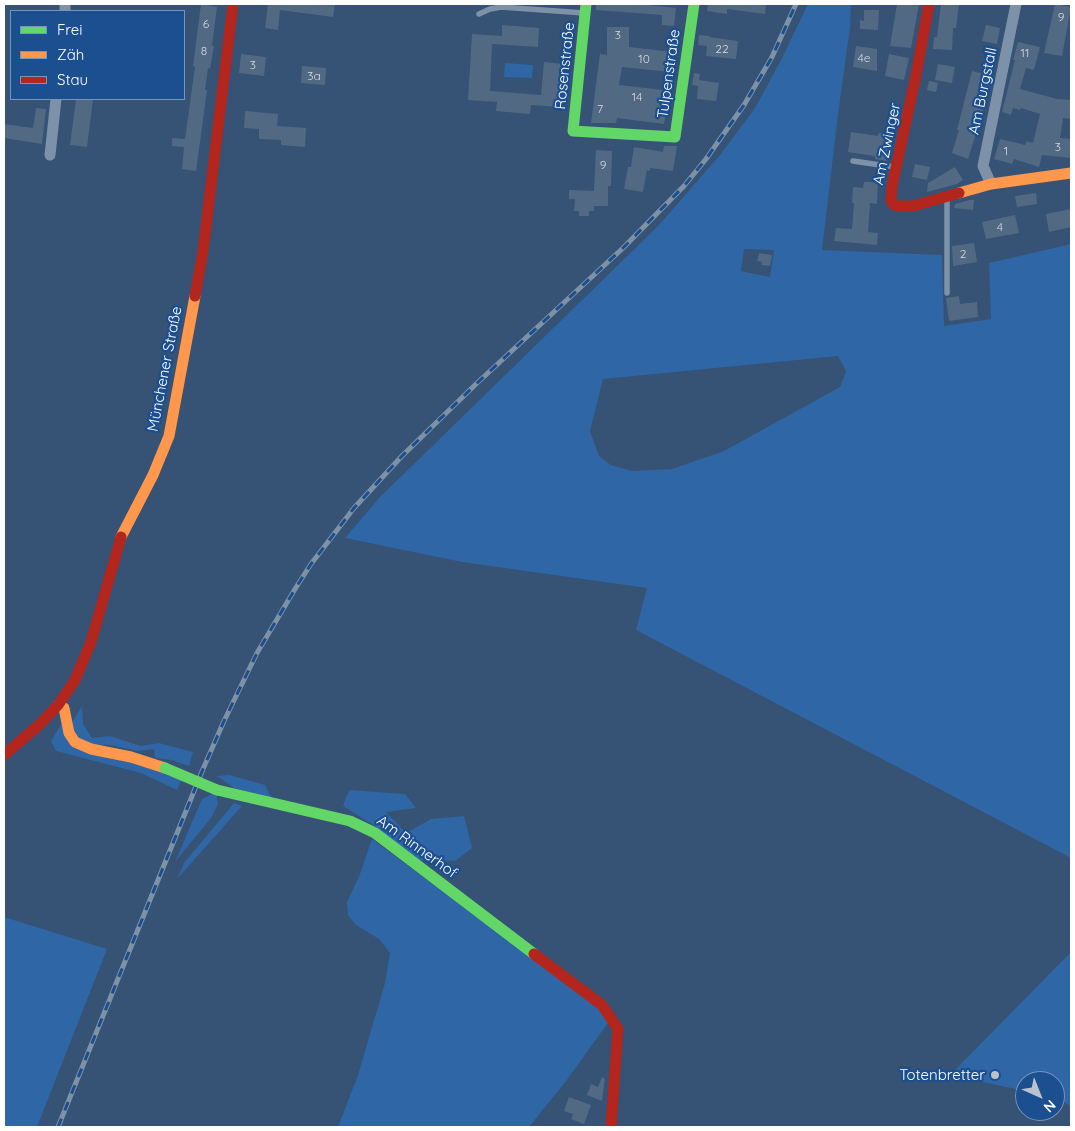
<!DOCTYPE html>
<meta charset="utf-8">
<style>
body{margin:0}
#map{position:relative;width:1075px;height:1131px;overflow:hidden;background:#365274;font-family:Quicksand,sans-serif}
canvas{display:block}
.frame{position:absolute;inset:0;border:5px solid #fff;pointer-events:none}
.legend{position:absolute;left:10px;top:10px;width:175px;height:90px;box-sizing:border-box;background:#1b4f8f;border:1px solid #7695bc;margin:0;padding:6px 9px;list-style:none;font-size:15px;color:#fff}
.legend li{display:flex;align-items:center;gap:10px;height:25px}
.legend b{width:25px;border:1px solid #7695bc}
.north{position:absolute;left:1015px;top:1071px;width:50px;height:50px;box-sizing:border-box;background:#1b4f8f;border:1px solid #7695bc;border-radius:50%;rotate:136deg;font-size:14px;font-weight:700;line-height:20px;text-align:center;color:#fff}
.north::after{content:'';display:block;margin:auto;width:18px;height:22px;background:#b9c2ce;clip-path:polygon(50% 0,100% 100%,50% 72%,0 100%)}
</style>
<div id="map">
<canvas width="1075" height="1131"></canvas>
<div class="frame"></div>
<ul class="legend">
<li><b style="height:6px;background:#63d668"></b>Frei</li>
<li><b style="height:6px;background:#ff974d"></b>Zäh</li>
<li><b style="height:6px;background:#b3261e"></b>Stau</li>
</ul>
<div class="north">N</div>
</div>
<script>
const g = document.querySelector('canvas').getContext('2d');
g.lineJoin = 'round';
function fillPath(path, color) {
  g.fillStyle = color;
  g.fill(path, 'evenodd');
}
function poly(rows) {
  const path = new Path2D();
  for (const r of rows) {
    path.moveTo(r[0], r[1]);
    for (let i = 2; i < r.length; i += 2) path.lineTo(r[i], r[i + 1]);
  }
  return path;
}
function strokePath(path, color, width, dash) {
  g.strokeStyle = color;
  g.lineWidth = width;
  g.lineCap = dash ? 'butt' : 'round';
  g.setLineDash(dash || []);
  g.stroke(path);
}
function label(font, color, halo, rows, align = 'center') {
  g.font = font + ' Quicksand,sans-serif';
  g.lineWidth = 4.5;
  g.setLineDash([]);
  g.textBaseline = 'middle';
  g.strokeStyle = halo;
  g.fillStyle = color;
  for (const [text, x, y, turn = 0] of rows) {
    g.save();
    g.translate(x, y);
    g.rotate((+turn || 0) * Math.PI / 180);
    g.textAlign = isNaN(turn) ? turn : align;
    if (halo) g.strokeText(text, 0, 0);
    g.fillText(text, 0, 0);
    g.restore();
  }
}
fillPath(poly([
 [808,4,851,4,850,28,838,114,822,250,942,255,944,326,991,319,989,263,1071,244,1071,858,636,630,647,588,462,562,345,538,380,497,658,226,720,155,755,108,781,60],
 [744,249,774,250,770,277,741,271],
 [838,356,846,371,840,387,724,451,672,469,632,471,611,465,599,456,590,431,603,379],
 [505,63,533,65,532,78,504,77],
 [82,706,83,724,92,738,110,736,141,746,159,743,193,752,189,766,172,760,155,758,154,749,138,751,111,745,86,744,74,732,72,722],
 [63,721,69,742,164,770,182,779,177,790,141,773,56,751,51,741],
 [229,775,265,785,272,799,234,788,217,776],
 [349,790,405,794,416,808,386,812,406,833,431,819,464,816,472,848,455,861,418,860,375,826,343,806],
 [216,792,218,804,211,818,175,862,202,799],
 [234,803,242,806,177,879,184,863],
 [372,839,598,1007,608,1023,566,1081,529,1127,338,1127,358,1075,385,983,390,953,379,939,356,925,348,915,347,902,360,874],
 [4,917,107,949,37,1127,4,1127],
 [1071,952,1071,1106,1055,1097,1055,1081,1025,1081,1025,1091,950,1075]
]), '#2f66a5');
fillPath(poly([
 [201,4,217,7,212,46,214,46,210,69,208,68,205,90,207,90,196,171,182,169,184,147,172,146,172,138,185,139,195,67,193,66],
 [268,4,335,4,333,17,280,10,278,30,265,28],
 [596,4,639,4,676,8,674,26,662,25,662,15,596,10],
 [708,4,766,4,765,14,727,9,727,14,707,11],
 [897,4,919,4,911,48,890,46],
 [941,4,959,4,956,28,953,28,952,50,933,49,934,37,937,37],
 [1055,4,1071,7,1062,56,1044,53],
 [864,10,879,10,878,30,860,29,860,20,864,21],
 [502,25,539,28,538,47,492,44,490,91,541,95,544,62,562,64,559,107,531,105,530,114,496,111,497,102,468,100,472,34,502,36],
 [986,25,1000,28,997,44,982,41],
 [607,27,629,27,629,47,672,52,670,72,622,67,619,85,672,91,669,110,666,109,664,124,617,118,616,123,591,123,600,54,607,55],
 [699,35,709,36,709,37,738,41,736,59,706,56,707,46,698,45],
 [1018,42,1040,47,1034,70,1026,68,1020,89,1057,99,1071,100,1071,119,1063,118,1060,138,1071,139,1071,158,1042,155,1039,167,1014,159,1012,164,994,159,1000,139,1025,145,1027,141,1033,143,1040,114,1021,108,1020,110,1013,108,1011,115,1002,112,1015,60,1013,60],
 [856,46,877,49,877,71,853,67],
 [241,54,266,57,264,76,239,73],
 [889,54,909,58,904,80,885,76],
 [938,64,955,67,952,83,935,80],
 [302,66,326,68,325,85,301,83],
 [972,71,991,76,982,115,968,159,952,153,959,130,957,130],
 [694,73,700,74,699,80,719,83,716,101,697,99,698,86,692,85],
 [929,81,938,83,936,92,927,90],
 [76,99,93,99,87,147,70,145],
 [36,108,46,109,42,144,4,138,4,124,33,128],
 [245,111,278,114,277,126,306,128,305,147,281,145,281,140,259,139,259,129,244,128],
 [851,132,878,136,879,133,893,136,887,161,875,159,875,156,848,152],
 [664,146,677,146,673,171,650,168,650,171,647,170,643,192,624,189,628,167,631,167,634,147,663,152],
 [596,150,612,151,611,186,608,186,608,206,594,206,594,211,589,211,589,216,579,216,579,211,574,211,575,199,569,199,569,190,594,191],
 [915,164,930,167,927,180,912,177],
 [955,167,963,180,957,184,927,192,928,183],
 [864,182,878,182,877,204,870,203,868,232,878,233,877,245,834,241,836,228,852,229,854,203,852,203,853,187,863,188],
 [1036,193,1037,204,1017,207,1015,196],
 [970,200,974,200,973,210,954,208,955,204],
 [1071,209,1071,227,1049,232,1046,214],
 [1015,215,1019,233,986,239,982,222],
 [974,243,977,262,953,266,952,246],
 [759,253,772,255,770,266,761,265,762,262,757,261],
 [959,296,960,304,977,302,978,317,949,321,946,298],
 [602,1077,605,1079,602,1101,587,1095,591,1084,598,1087],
 [569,1097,591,1105,584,1124,571,1119,573,1114,564,1111]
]), '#526984');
strokePath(poly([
 [479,14,490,9,501,7,584,13],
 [853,161,894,167],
 [947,199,947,293]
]), '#7d92a8', 5.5);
strokePath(poly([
 [65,11,65,4],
 [50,155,56,99],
 [991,184,983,166,1016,4]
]), '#7d92a8', 11);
strokePath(poly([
 [586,4,573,131,675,137,694,4],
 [217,790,350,821,375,833,534,954]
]), '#63d668', 11);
strokePath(poly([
 [959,193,991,184,1071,173],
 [121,537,153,475,169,436,195,296],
 [58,705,64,708,69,733,75,742,91,749,131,757,165,768]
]), '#ff974d', 11);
strokePath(poly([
 [929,4,915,80,892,186,891,200,893,204,897,206,913,206,959,193],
 [195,296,203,251,233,4],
 [4,755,40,724,58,705,75,680,91,642,121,537],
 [534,954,602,1005,618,1029,611,1127]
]), '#b3261e', 11);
const rail = poly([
 [58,1127,203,769,224,721,257,653,295,589,311,564,354,508,402,456,476,384,623,248,684,186,706,159,744,105,772,57,796,4]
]);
strokePath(rail, '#7e92a7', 5);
strokePath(rail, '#1b4f8f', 3, [9]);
strokePath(poly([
 [165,768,217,790]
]), '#63d668', 11);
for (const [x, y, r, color] of [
 [995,1075,5,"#b9c2ce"]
]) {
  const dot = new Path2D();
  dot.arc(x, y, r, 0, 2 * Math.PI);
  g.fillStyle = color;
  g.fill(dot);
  strokePath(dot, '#1b4f8f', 2);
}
label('12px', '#d4dae0', null, [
 ["9",1061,17],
 ["6",206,24],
 ["3",618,35],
 ["22",722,49],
 ["8",204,51],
 ["11",1025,53],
 ["4e",864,58],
 ["10",644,59],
 ["3",253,65],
 ["3a",314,76],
 ["14",637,97],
 ["7",600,109],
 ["3",1058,147],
 ["1",1006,151],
 ["9",603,165],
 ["4",1000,227],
 ["2",963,254]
]);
label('15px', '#fff', '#1b4f8f', [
 ["Rosenstraße",565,66,-84],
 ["Tulpenstraße",669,74,-82],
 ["Am Burgstall",983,91,-78],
 ["Am Zwinger",887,144,-78],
 ["Münchener Straße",165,369,-79],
 ["Am Rinnerhof",417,847,36]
]);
label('15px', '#fff', '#1b4f8f', [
 ["Totenbretter",985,1075]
], 'right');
</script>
